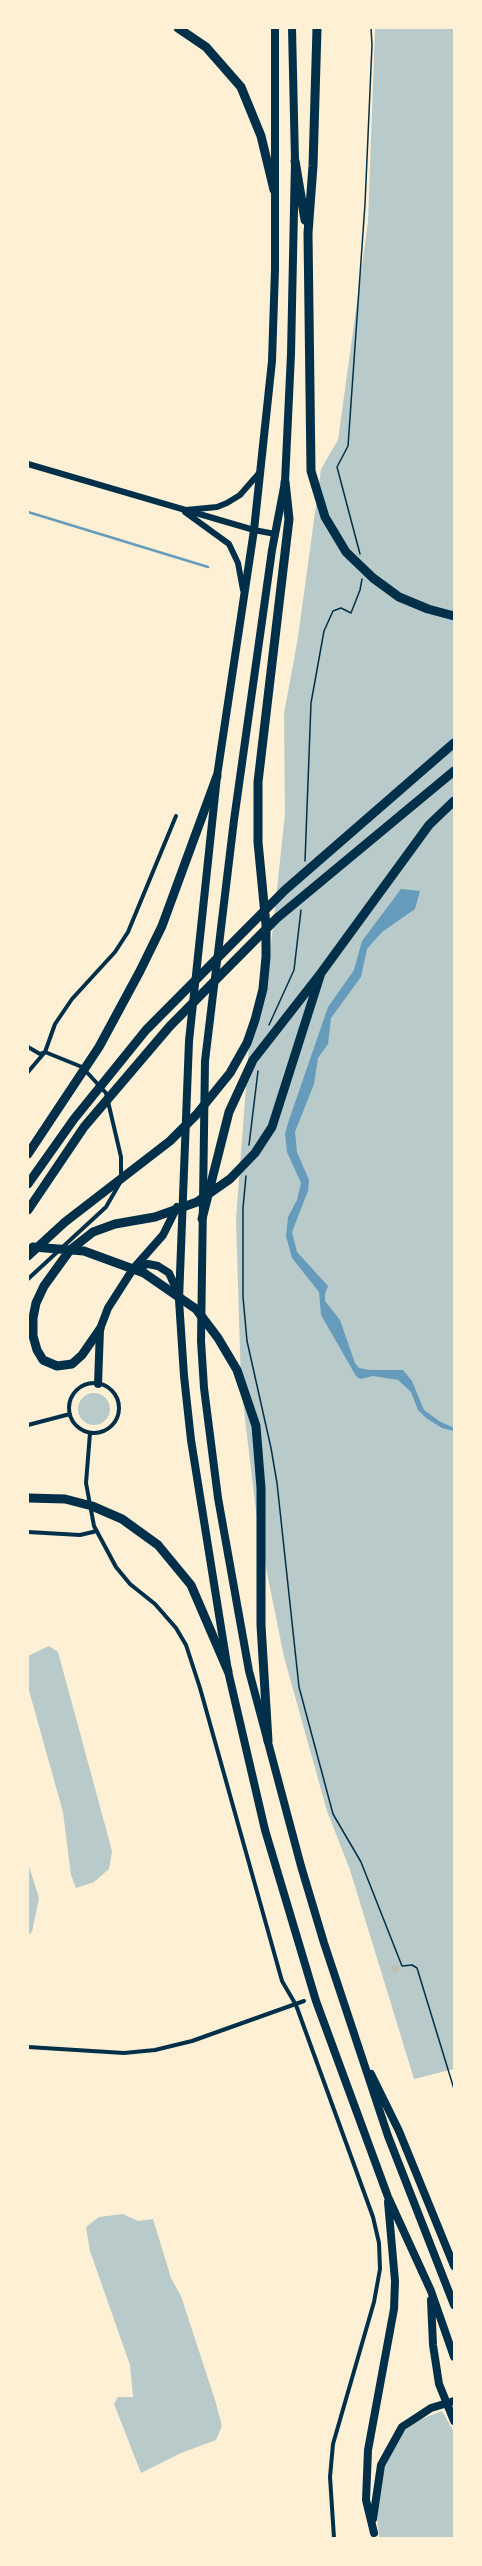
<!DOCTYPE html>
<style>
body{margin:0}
#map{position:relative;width:482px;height:2566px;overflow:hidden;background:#fdf0d5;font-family:Signika,sans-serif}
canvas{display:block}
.frame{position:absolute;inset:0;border:29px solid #fdf0d5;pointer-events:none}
</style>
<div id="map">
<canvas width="482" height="2566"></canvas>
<div class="frame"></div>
</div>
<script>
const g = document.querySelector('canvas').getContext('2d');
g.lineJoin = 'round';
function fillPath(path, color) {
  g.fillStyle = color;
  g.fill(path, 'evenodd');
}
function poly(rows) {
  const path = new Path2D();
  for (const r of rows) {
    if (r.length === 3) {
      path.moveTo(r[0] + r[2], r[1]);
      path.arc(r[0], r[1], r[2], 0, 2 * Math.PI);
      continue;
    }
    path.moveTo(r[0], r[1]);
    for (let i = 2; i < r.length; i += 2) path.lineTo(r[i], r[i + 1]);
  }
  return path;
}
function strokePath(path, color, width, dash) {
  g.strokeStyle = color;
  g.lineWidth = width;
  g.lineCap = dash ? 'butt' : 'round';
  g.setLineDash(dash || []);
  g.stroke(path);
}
fillPath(poly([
 [375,28,454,28,454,2069,414,2079,350,1870,327,1811,284,1657,258,1528,241,1385,236,1219,249,1046,267,982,285,814,284,714,298,637,321,469,338,440,368,222],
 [94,1409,16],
 [49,1646,58,1652,112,1851,109,1869,94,1882,76,1888,71,1875,63,1812,28,1687,28,1656],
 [28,1863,39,1898,32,1932,28,1935],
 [123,2214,138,2221,153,2219,171,2278,181,2296,215,2400,222,2426,216,2440,181,2453,141,2473,114,2404,118,2397,133,2397,130,2365,90,2251,86,2227,99,2217],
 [442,2411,454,2432,454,2538,379,2538,377,2519,379,2478,400,2434,421,2419]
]), '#b9caca');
fillPath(poly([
 [401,889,420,891,415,909,382,932,367,949,361,977,331,1018,328,1044,318,1058,314,1084,295,1132,297,1152,309,1180,308,1191,292,1232,297,1252,328,1286,325,1294,325,1301,340,1320,355,1363,359,1368,369,1370,403,1370,412,1381,424,1410,439,1421,454,1428,454,1431,442,1428,426,1418,418,1410,411,1392,398,1380,373,1376,360,1379,356,1376,321,1315,319,1292,292,1258,286,1236,288,1217,297,1200,301,1183,287,1152,285,1134,288,1123,328,1007,354,970,362,941]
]), '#669bbc');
strokePath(poly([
 [28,512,208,567]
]), '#669bbc', 2.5);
fillPath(poly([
 [396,1964,399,1971,393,1974,390,1966]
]), '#bec0b2');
strokePath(poly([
 [360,554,337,467,348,446,365,204,372,45,371,28],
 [305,861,311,703,324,631,333,611,341,608,351,613,360,590,362,579],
 [269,1025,294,970,301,910],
 [249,1145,258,1071],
 [246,1176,243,1208,243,1297,247,1341,271,1448,277,1483,299,1687,333,1814,361,1862,402,1966,412,1965,417,1968,454,2089]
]), '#003049', 1.5);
strokePath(poly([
 [28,1047,40,1054,43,1053],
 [28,1072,45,1052,55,1024,72,999,115,952,128,932,176,816],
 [28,1279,106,1207,121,1181,121,1157,106,1093,82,1067,45,1052],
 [94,1408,25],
 [28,1425,70,1414],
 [90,1433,86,1483,94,1526,116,1567,130,1584,155,1604,176,1628,186,1645,200,1688,282,1981,296,2005,373,2217,379,2243,380,2269,374,2302,333,2444,330,2477,334,2538],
 [28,1532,80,1535,97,1531],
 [28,2047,124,2053,155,2050,192,2041,304,2001]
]), '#003049', 4);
strokePath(poly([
 [28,464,254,530,275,534],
 [186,510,217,507,227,503,240,495,260,472],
 [185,512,229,544,238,563,243,590]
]), '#003049', 6);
strokePath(poly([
 [275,28,275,269,272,361,254,530,217,776,189,1041,179,1300,184,1376,191,1440,228,1671,265,1830,316,2001,388,2197,431,2291,454,2357],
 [292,28,295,161,291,354,285,482,272,550,234,820,205,1061,201,1341,204,1388,218,1498,249,1671,301,1866,324,1943,388,2136,454,2305],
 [134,1269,148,1264,158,1266,169,1273,177,1291],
 [98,1384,100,1329,108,1308,133,1269,163,1235,177,1207],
 [371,2074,399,2131,454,2266],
 [431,2300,433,2345,439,2384,454,2421],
 [373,2519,381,2465,402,2427,431,2408,454,2401],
 [374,2533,366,2500,368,2450,394,2309,395,2281,388,2202]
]), '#003049', 8);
strokePath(poly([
 [178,28,206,47,241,87,261,136,274,190],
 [317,28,313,166,308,233,311,471,325,517,346,552,373,578,399,597,428,609,454,616],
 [295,161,305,220],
 [28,1154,99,1047,140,971,162,926,217,776],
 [28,1184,74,1119,146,1030,285,890,454,743],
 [28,1210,84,1127,170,1026,277,918,454,771],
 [202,1219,229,1112,253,1060,321,973,429,825,454,801],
 [33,1247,84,1251,144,1273,196,1309,218,1338,237,1370,256,1426,261,1488,261,1625,268,1741],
 [28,1256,65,1222,170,1141,196,1115,230,1073,247,1043,255,1020,263,989,266,957,266,925,258,842,258,782,289,519,285,482],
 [100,1329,82,1355,72,1364,57,1366,43,1360,37,1350,33,1336,33,1318,36,1303,44,1286,70,1250,93,1232,115,1224,155,1217,197,1202,230,1179,255,1153,272,1127,321,973],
 [28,1498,65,1499,92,1506,122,1519,158,1545,191,1585,228,1671]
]), '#003049', 9);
</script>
